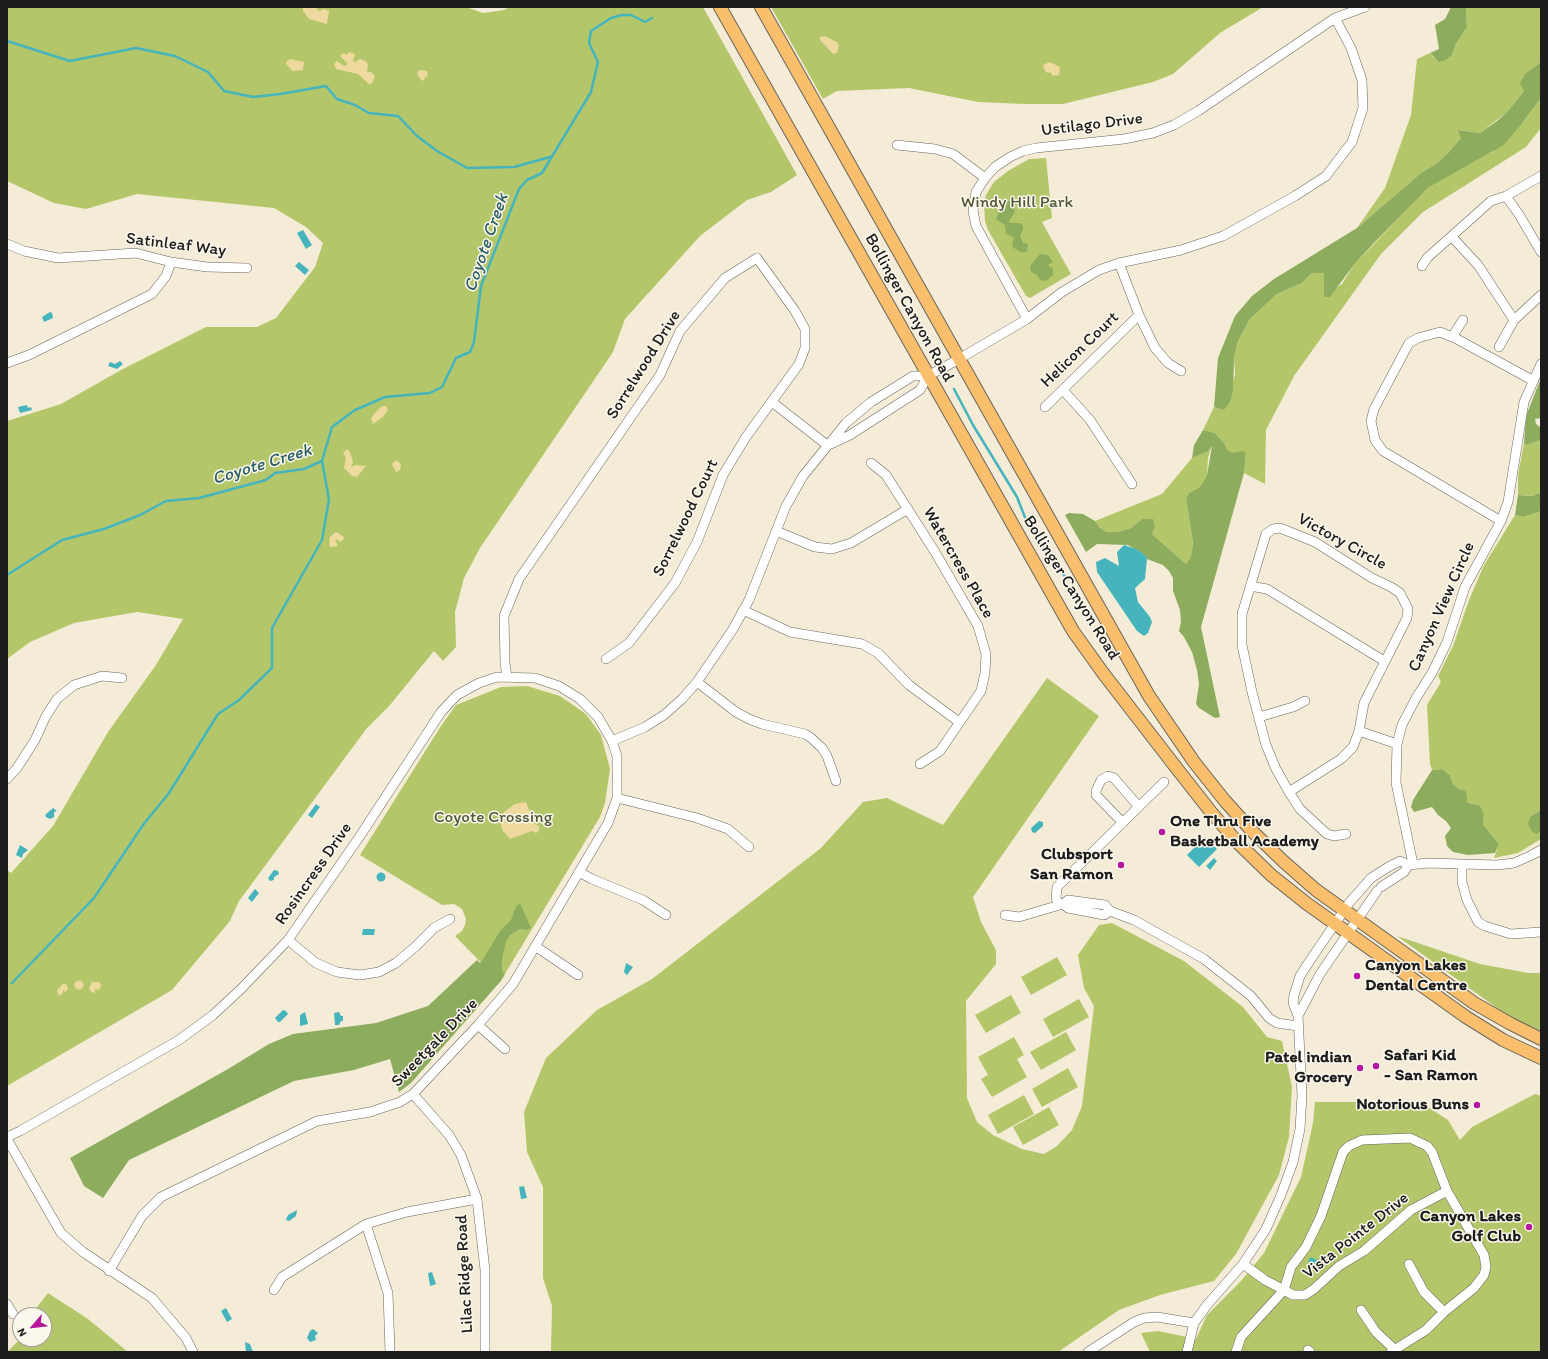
<!DOCTYPE html>
<style>
body{margin:0}
#map{position:relative;width:1548px;height:1359px;overflow:hidden;background:#f5ecd7;font-family:Itim,sans-serif}
canvas{display:block}
.frame{position:absolute;inset:0;border:8px solid #1c1c1c;pointer-events:none}
.north{position:absolute;left:12px;top:1307px;width:40px;height:40px;box-sizing:border-box;background:#fbf7ec;border:1px solid #a29f99;border-radius:50%;rotate:242deg;font-size:11px;font-weight:700;line-height:16px;text-align:center;color:#1c1c1c}
.north::after{content:'';display:block;margin:auto;width:14px;height:18px;background:#b5179e;clip-path:polygon(50% 0,100% 100%,50% 72%,0 100%)}
</style>
<div id="map">
<canvas width="1548" height="1359"></canvas>
<div class="frame"></div>
<div class="north">N</div>
</div>
<script>
const g = document.querySelector('canvas').getContext('2d');
g.lineJoin = 'round';
function fillPath(path, color) {
  g.fillStyle = color;
  g.fill(path, 'evenodd');
}
function poly(rows) {
  const path = new Path2D();
  for (const r of rows) {
    if (r.length === 3) {
      path.moveTo(r[0] + r[2], r[1]);
      path.arc(r[0], r[1], r[2], 0, 2 * Math.PI);
      continue;
    }
    path.moveTo(r[0], r[1]);
    for (let i = 2; i < r.length; i += 2) path.lineTo(r[i], r[i + 1]);
  }
  return path;
}
function strokePath(path, color, width, dash) {
  g.strokeStyle = color;
  g.lineWidth = width;
  g.lineCap = dash ? 'butt' : 'round';
  g.setLineDash(dash || []);
  g.stroke(path);
}
function label(font, color, halo, rows, align = 'center') {
  g.font = font + ' Itim,sans-serif';
  g.lineWidth = 3;
  g.setLineDash([]);
  g.textBaseline = 'middle';
  g.strokeStyle = halo;
  g.fillStyle = color;
  for (const [text, x, y, turn = 0] of rows) {
    g.save();
    g.translate(x, y);
    g.rotate((+turn || 0) * Math.PI / 180);
    g.textAlign = isNaN(turn) ? turn : align;
    if (halo) g.strokeText(text, 0, 0);
    g.fillText(text, 0, 0);
    g.restore();
  }
}
fillPath(poly([
 [7,7,466,7,483,13,504,10,509,7,703,7,797,175,771,192,747,200,700,236,625,319,613,352,480,548,464,578,455,612,456,647,443,661,434,651,390,705,367,728,239,901,230,921,172,990,7,1086,7,870,11,873,53,826,108,732,156,665,183,619,137,612,74,623,30,642,7,659,7,421,61,404,121,370,206,327,257,327,276,318,315,267,323,243,306,227,274,208,137,194,86,209,54,203,7,181],
 [771,7,1263,7,1220,33,1173,74,1153,82,1063,104,1025,104,978,102,909,88,837,91,823,99],
 [1466,7,1541,7,1541,62,1526,73,1524,91,1507,112,1480,133,1459,130,1461,138,1448,153,1437,163,1421,173,1357,228,1385,188,1411,115,1417,59,1430,53,1434,58,1452,55,1456,44,1467,27],
 [1541,98,1541,128,1526,147,1423,212,1381,254,1294,376,1266,430,1265,484,1244,473,1246,454,1232,453,1227,449,1224,443,1215,433,1203,430,1214,407,1224,410,1235,375,1234,358,1238,341,1250,319,1277,294,1302,283,1312,273,1324,272,1324,297,1342,284,1353,266,1415,201,1429,187,1446,176,1492,152,1523,122],
 [1046,158,1052,218,1042,222,1071,274,1030,298,1026,296,988,230,985,221,984,203,986,195,994,182,1008,171,1029,159],
 [1541,440,1541,494,1539,493,1532,496,1518,495,1518,475,1524,443,1526,445],
 [1212,445,1208,458,1207,475,1200,487,1189,493,1186,498,1193,543,1191,556,1186,564,1152,534,1142,519,1131,528,1118,532,1105,532,1099,527,1095,521,1162,494,1192,458,1207,452],
 [1541,511,1541,810,1530,817,1537,834,1541,831,1541,839,1518,853,1494,858,1499,844,1483,824,1484,814,1472,803,1467,802,1467,794,1465,790,1459,789,1453,784,1450,775,1442,769,1432,770,1430,764,1427,705,1441,682,1438,676,1453,646,1469,600,1484,565,1515,515,1523,517],
 [1047,678,1099,716,973,897,981,922,996,950,996,964,966,1001,967,1098,977,1122,993,1135,1022,1149,1044,1154,1057,1146,1072,1130,1082,1106,1094,1006,1084,988,1078,955,1099,925,1112,923,1184,961,1243,1007,1267,1037,1282,1041,1292,1087,1289,1137,1279,1175,1236,1254,1214,1281,1160,1295,1119,1310,1058,1352,551,1352,552,1306,543,1278,543,1187,527,1152,524,1112,546,1058,597,1010,652,979,821,848,863,802,887,798,943,825],
 [527,686,560,696,586,714,601,735,610,769,605,803,600,817,500,982,455,936,462,931,465,925,466,919,462,909,454,904,442,905,360,855,441,726,456,705,501,687],
 [1397,936,1480,964,1528,973,1541,973,1541,1031,1508,1016],
 [1057,957,1067,975,1031,995,1021,977],
 [1011,995,1021,1013,986,1033,975,1015],
 [1079,999,1089,1017,1053,1037,1043,1019],
 [1066,1032,1076,1050,1041,1070,1030,1052],
 [1014,1037,1024,1055,1017,1059,1027,1077,992,1097,981,1079,988,1075,978,1057],
 [1068,1068,1078,1087,1042,1107,1032,1089],
 [1535,1094,1541,1096,1541,1352,1150,1352,1141,1333,1158,1331,1196,1339,1207,1315,1241,1281,1264,1253,1301,1177,1313,1123,1315,1102,1420,1102,1448,1120,1460,1140,1472,1127],
 [1024,1095,1034,1114,998,1134,988,1115],
 [1049,1107,1059,1125,1023,1145,1013,1127],
 [48,1293,88,1319,128,1352,7,1352,20,1339,44,1339,44,1315,36,1315,34,1311]
]), '#b3c76a');
fillPath(poly([
 [1451,7,1466,7,1467,27,1456,44,1452,55,1446,60,1439,62,1430,53,1439,49,1435,25,1445,19],
 [1541,62,1541,98,1523,122,1504,145,1429,187,1372,245,1353,266,1330,297,1324,297,1324,273,1312,273,1302,283,1277,294,1250,319,1238,341,1234,358,1233,391,1230,402,1224,410,1214,407,1218,358,1235,316,1252,296,1274,279,1357,228,1421,173,1437,163,1448,153,1461,138,1458,130,1480,133,1497,121,1507,112,1524,91,1520,83,1526,73],
 [1005,201,1012,201,1013,204,1015,212,1009,221,1010,223,1020,223,1023,225,1023,230,1020,235,1023,243,1028,244,1027,252,1021,252,1014,248,1012,246,1014,237,1006,234,1005,225,996,219,1000,209,1001,203],
 [1040,254,1048,255,1053,262,1048,265,1053,269,1053,275,1046,281,1040,280,1037,275,1031,272,1030,266],
 [1541,378,1541,418,1535,419,1536,424,1541,428,1541,440,1526,445,1524,443,1526,416],
 [1203,430,1215,433,1224,443,1227,449,1232,453,1244,451,1246,454,1244,473,1201,627,1220,717,1215,718,1199,708,1196,704,1199,684,1197,670,1192,652,1184,637,1179,631,1181,622,1180,610,1173,591,1173,578,1169,571,1163,565,1147,559,1145,555,1128,545,1097,544,1086,552,1065,515,1069,513,1083,514,1095,521,1099,527,1106,532,1118,532,1131,528,1142,519,1153,519,1155,526,1152,534,1186,564,1191,556,1193,543,1186,498,1189,493,1200,487,1207,475,1212,446,1207,452,1192,458,1194,445],
 [1539,493,1541,494,1541,511,1523,517,1515,515,1518,495,1532,496],
 [1442,769,1450,775,1453,784,1459,789,1465,790,1467,794,1467,802,1480,806,1484,814,1483,824,1499,844,1495,853,1468,855,1453,852,1447,846,1445,836,1451,828,1446,821,1438,815,1432,807,1414,812,1411,807,1413,800,1432,770],
 [1541,810,1541,831,1537,834,1532,832,1528,824,1530,817],
 [520,903,531,928,527,930,520,929,510,935,506,941,502,959,502,971,505,974,500,982,411,1083,399,1092,390,1059,354,1070,294,1081,129,1160,103,1198,84,1186,70,1158,228,1069,269,1044,293,1034,376,1023,428,1006,477,960,480,963,482,961,500,931,511,920,516,906]
]), '#8eac5e');
fillPath(poly([
 [303,7,317,7,317,10,320,11,324,9,329,11,327,24,309,19,303,11],
 [825,36,837,42,839,46,837,53,833,54,820,40,820,37],
 [349,52,355,54,353,61,355,62,360,59,367,62,368,66,367,72,371,72,375,76,373,81,370,85,358,74,336,69,334,64,337,61,344,66,348,64,340,56,344,53,346,55],
 [290,59,304,62,303,70,293,71,286,64,287,61],
 [1050,62,1060,67,1059,75,1053,76,1050,72,1048,73,1045,71,1043,65],
 [419,70,427,71,428,78,425,76,424,81,420,79,417,73],
 [382,406,386,406,388,410,383,417,373,424,371,419,374,414],
 [347,449,350,452,353,462,351,467,356,465,366,466,357,477,352,476,344,468,346,458,343,453],
 [396,460,401,464,400,470,396,472,392,464],
 [336,532,343,536,344,539,340,542,338,540,335,540,338,546,331,547,329,545,330,537],
 [526,802,534,824,539,826,539,831,536,833,532,831,510,839,503,831,501,826,504,812,515,804],
 [79,985,4.5],
 [92,982,99,982,101,985,99,990,95,989,95,993,91,992,89,988],
 [63,984,66,984,68,989,65,992,63,990,63,993,59,996,57,990]
]), '#eeda9e');
fillPath(poly([
 [303,230,312,245,306,249,297,233],
 [299,262,309,270,305,275,295,266],
 [50,312,52,313,53,318,44,322,42,317],
 [120,361,123,364,117,369,108,366,110,362,115,364],
 [27,405,28,408,31,407,32,410,20,413,18,407],
 [1124,545,1136,549,1145,555,1147,559,1145,579,1135,588,1138,602,1150,617,1152,622,1148,633,1144,636,1137,631,1097,572,1096,562,1105,558,1119,566,1117,552],
 [316,804,320,807,312,818,308,815],
 [53,808,57,811,54,812,54,817,50,819,46,817,45,815],
 [1039,821,1043,822,1043,826,1035,833,1032,832,1031,828],
 [1205,837,1217,849,1199,867,1187,855],
 [20,845,28,850,23,854,22,858,16,855],
 [1214,858,1217,861,1210,870,1206,866],
 [274,870,278,871,279,874,274,877,274,880,270,881,268,878],
 [381,877,4.5],
 [255,889,259,893,252,902,248,898],
 [363,929,375,929,374,935,362,935],
 [626,963,633,967,627,975,624,972],
 [283,1010,286,1011,288,1014,280,1022,278,1022,275,1018],
 [305,1012,308,1024,300,1026,300,1015],
 [339,1012,341,1016,343,1016,343,1021,341,1021,339,1025,335,1025,334,1013],
 [524,1186,527,1198,521,1199,519,1187],
 [297,1210,296,1216,289,1221,286,1220,288,1215],
 [1311,1257,1322,1263,1322,1265,1318,1269,1313,1268,1308,1261],
 [432,1272,436,1284,430,1286,428,1273],
 [226,1308,232,1319,227,1322,221,1311],
 [313,1329,318,1333,315,1336,316,1340,310,1342,307,1338,310,1331],
 [245,1342,250,1344,253,1352,246,1352]
]), '#45b4bd');
strokePath(poly([
 [7,41,70,61,136,48,175,56,208,72,224,91,253,97,280,94,326,86,337,99,355,105,369,113,398,116,417,136,437,151,467,168,514,167,550,157],
 [954,389,973,425,1017,497,1028,525,1053,557,1065,577],
 [7,575,62,540,104,529,140,515,166,501,199,498,266,480,275,473,304,469,322,461],
 [12,983,94,898,143,825,169,793,218,714,239,700,272,668,272,628,322,540,329,499,322,461,332,427,355,410,385,397,430,393,442,387,456,358,470,352,474,342,481,286,519,189,527,180,542,173,591,92,598,62,589,43,591,31,611,18,622,15,631,15,645,22,652,18]
]), '#45b4bd', 2.5);
const minor = poly([
 [897,145,935,149,953,154,985,178],
 [1506,196,1520,216,1541,252],
 [1452,237,1478,265,1514,320],
 [7,244,24,251,58,258,136,253,171,262,207,267,247,268],
 [1119,263,1139,315,1155,348,1168,363,1181,371],
 [1422,266,1427,258,1491,201,1506,196,1541,176],
 [1027,319,976,226,973,211,976,192,985,178,995,167,1010,157,1023,151,1036,148,1124,139,1153,133,1174,125,1198,111,1335,18,1365,7],
 [1452,337,1463,320],
 [1499,347,1514,320,1541,295],
 [7,363,29,355,152,294,166,276,171,262],
 [1063,390,1090,420,1132,484],
 [772,402,827,445],
 [1045,407,1139,315],
 [831,444,850,435,920,390,928,376],
 [871,463,886,475,935,552,978,626,986,654,985,673,981,691,940,751,920,764],
 [1501,521,1383,451,1375,440,1371,421,1374,409,1409,343,1418,338,1440,332,1455,338,1532,380],
 [776,531,815,547,832,549,851,543,908,509],
 [1250,586,1267,589,1384,661],
 [743,610,790,632,862,644,878,653,909,685,959,722],
 [507,676,505,663,504,616,519,579,660,375,680,331,725,278,757,258,795,311,805,329,805,348,799,364,746,437,723,475,697,542,675,583,629,643,606,659],
 [697,682,736,712,749,719,762,724,805,734,810,737,822,748,827,756,836,781],
 [1259,717,1293,707,1305,701],
 [1359,731,1397,744],
 [612,741,645,727,664,715,682,699,697,682,733,629,749,600,786,506,803,476,846,423,871,402,913,376,928,376,959,359,1027,319,1062,292,1099,270,1119,263,1181,250,1223,236,1295,196,1326,176,1352,142,1363,108,1362,80,1351,48,1335,18],
 [7,779,17,768,35,740,46,716,57,699,74,685,102,676,122,678],
 [1289,792,1341,759,1353,747,1359,731,1364,703,1407,618,1408,609,1400,593,1391,587,1372,578,1315,542,1280,528,1273,529,1266,534,1242,614,1242,645,1252,692,1266,745,1276,769,1289,792,1300,809,1327,834,1334,836,1346,834],
 [617,798,697,818,728,829,749,847],
 [1123,823,1096,795,1096,791,1101,780,1108,776,1114,778,1139,807],
 [1413,864,1396,783,1397,744,1402,725,1416,698,1432,673,1447,642,1465,587,1501,521,1508,502,1524,402,1541,364],
 [1462,864,1462,882,1467,900,1478,922,1485,926,1511,934,1541,932],
 [579,872,592,879,643,900,666,915],
 [1381,887,1404,872,1409,865],
 [1063,904,1068,908,1104,915,1110,911],
 [1059,905,1056,898,1057,887,1164,782],
 [1005,915,1019,917,1063,904,1068,900,1105,905,1110,911,1134,920,1204,959,1251,996,1269,1018,1277,1023,1298,1026],
 [288,940,316,963,337,972,360,975,379,972,396,963,415,947,434,928,450,919],
 [535,946,578,975],
 [1298,1016,1320,974,1377,891],
 [478,1025,505,1049],
 [413,1094,449,1135,461,1155,477,1199,485,1270,485,1352],
 [7,1137,20,1131,179,1040,213,1015,241,989,288,940,360,836,441,712,457,695,479,683,497,677,535,678,559,686,580,699,598,717,612,741,617,756,617,798,608,823,513,984,478,1025,413,1094,400,1102,370,1112,317,1121,161,1197,142,1216,109,1271],
 [7,1139,61,1233,83,1252,152,1298,186,1338,193,1352],
 [366,1224,388,1293,390,1352],
 [1243,1264,1265,1280,1284,1290,1293,1295,1305,1295,1314,1289,1339,1266,1364,1251,1411,1210,1447,1191],
 [1409,1264,1424,1292,1444,1312],
 [274,1290,282,1277,366,1224,407,1212,477,1199],
 [7,1304,13,1314],
 [1361,1310,1376,1332,1394,1349],
 [1308,1350,1310,1352],
 [1088,1352,1134,1322,1144,1318,1157,1317,1194,1323],
 [1187,1352,1194,1323,1207,1305,1243,1264,1266,1229,1281,1195,1293,1162,1300,1129,1302,1096,1298,1016,1293,1003,1294,995,1300,976,1309,962,1349,903,1371,878,1390,866,1400,861,1409,865,1428,863,1497,865,1514,863,1530,856,1541,850],
 [1236,1352,1241,1337,1284,1290,1291,1267,1306,1247,1321,1216,1343,1152,1349,1146,1362,1140,1410,1138,1427,1146,1432,1152,1447,1191,1484,1255,1486,1267,1484,1275,1474,1288,1444,1312,1426,1330,1391,1352]
]);
const major = poly([
 [720,7,1073,631,1103,673,1178,770,1211,812,1238,843,1271,875,1306,903,1466,1017,1503,1040,1541,1058],
 [761,7,1149,696,1194,762,1225,801,1252,831,1284,862,1316,890,1474,1003,1511,1024,1541,1039]
]);
strokePath(minor, '#68655d', 10);
strokePath(major, '#68655d', 14);
strokePath(minor, '#fff', 9);
strokePath(major, '#f9bf6d', 12);
for (const [x, y, r, color] of [
 [1162,832,4,"#b5179e"],
 [1121,865,4,"#b5179e"],
 [1357,976,4,"#b5179e"],
 [1376,1066,4,"#b5179e"],
 [1360,1068,4,"#b5179e"],
 [1477,1105,4,"#b5179e"],
 [1529,1227,4,"#b5179e"]
]) {
  const dot = new Path2D();
  dot.arc(x, y, r, 0, 2 * Math.PI);
  g.fillStyle = color;
  g.fill(dot);
  strokePath(dot, '#fbf7ec', 1.5);
}
label('17px', '#1c1c1c', '#fbf7ec', [
 ["Ustilago Drive",1092,125,-7],
 ["Satinleaf Way",176,245,7],
 ["Bollinger Canyon Road",909,308,61],
 ["Helicon Court",1080,350,-44],
 ["Sorrelwood Drive",644,365,-58],
 ["Sorrelwood Court",686,518,-64],
 ["Victory Circle",1342,542,29],
 ["Watercress Place",958,563,60],
 ["Bollinger Canyon Road",1071,588,58],
 ["Canyon View Circle",1442,607,-66],
 ["Rosincress Drive",314,874,-55],
 ["Sweetgale Drive",435,1043,-46],
 ["Vista Pointe Drive",1356,1236,-38],
 ["Lilac Ridge Road",465,1274,-93]
]);
label('17px', '#515837', '#fbf7ec', [
 ["Windy Hill Park",1017,203],
 ["Coyote Crossing",493,818]
]);
label('bold 17px', '#1c1c1c', '#fbf7ec', [
 ["One Thru Five",1170,822,"left"],
 ["Basketball Academy",1170,842,"left"],
 ["Clubsport",1113,855],
 ["San Ramon",1113,875],
 ["Canyon Lakes",1365,966,"left"],
 ["Dental Centre",1365,986,"left"],
 ["Safari Kid",1384,1056,"left"],
 ["- San Ramon",1384,1076,"left"],
 ["Patel indian",1352,1058],
 ["Grocery",1352,1078],
 ["Notorious Buns",1469,1105],
 ["Canyon Lakes",1521,1217],
 ["Golf Club",1521,1237]
], 'right');
label('italic 18px', '#2e6064', '#fbf7ec', [
 ["Coyote Creek",487,243,-71],
 ["Coyote Creek",262,465,-17]
]);
</script>
